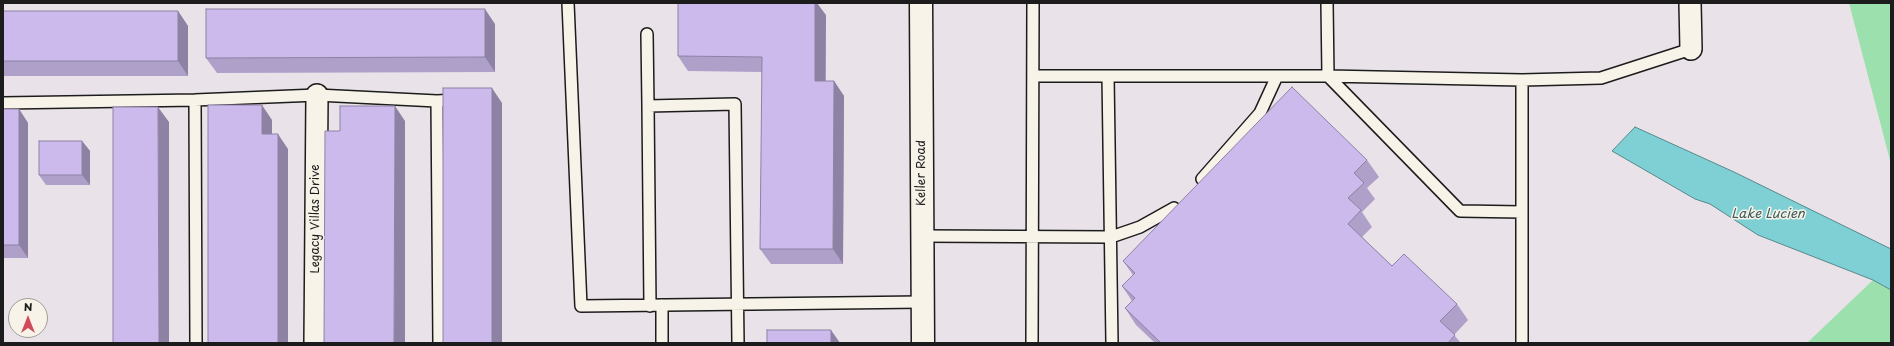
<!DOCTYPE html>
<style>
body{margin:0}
#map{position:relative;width:1894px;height:346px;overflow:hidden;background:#eae2e9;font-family:"Playpen Sans",sans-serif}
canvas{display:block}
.frame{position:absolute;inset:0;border:4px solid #1c1c1c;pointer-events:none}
.north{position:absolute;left:8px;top:298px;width:40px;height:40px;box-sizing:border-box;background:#f7f3e8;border:1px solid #9f9d96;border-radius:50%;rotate:0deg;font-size:11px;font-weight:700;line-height:16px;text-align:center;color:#1c1c1c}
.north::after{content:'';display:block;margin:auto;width:14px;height:18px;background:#d1495b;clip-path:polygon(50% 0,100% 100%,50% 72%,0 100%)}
</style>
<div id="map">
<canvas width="1894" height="346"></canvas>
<div class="frame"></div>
<div class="north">N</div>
</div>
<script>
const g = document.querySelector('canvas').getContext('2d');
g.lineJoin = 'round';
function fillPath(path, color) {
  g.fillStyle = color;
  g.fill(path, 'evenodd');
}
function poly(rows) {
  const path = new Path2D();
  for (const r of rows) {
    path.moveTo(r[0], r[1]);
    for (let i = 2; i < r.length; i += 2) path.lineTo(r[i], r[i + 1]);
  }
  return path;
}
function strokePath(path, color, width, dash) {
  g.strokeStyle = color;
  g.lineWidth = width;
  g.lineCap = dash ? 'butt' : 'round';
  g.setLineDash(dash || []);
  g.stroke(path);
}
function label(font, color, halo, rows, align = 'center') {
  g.font = font + ' "Playpen Sans",sans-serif';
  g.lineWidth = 3;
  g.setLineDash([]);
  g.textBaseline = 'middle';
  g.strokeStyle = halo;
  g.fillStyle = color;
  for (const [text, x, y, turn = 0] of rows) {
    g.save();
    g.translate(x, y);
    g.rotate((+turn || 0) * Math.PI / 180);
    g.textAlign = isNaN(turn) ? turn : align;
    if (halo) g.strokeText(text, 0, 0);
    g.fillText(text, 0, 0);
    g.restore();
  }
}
fillPath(poly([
 [1849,3,1891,3,1891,164],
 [1873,280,1891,290,1891,343,1807,343]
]), '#9be0ad');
const water = poly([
 [1635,127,1734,172,1891,249,1891,290,1873,280,1758,235,1710,204,1695,199,1612,151,1635,127]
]);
fillPath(water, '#7ed0d5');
strokePath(water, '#57888b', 1);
const service = poly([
 [568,3,581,306,922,302],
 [1327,3,1328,76,1460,211,1522,212],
 [647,34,648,106],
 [1033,76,1328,76,1522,80,1601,78,1691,49],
 [1108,76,1112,343],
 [1522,80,1522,343],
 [195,100,196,343],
 [437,101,439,343],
 [3,103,195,100,317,95,437,101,456,100],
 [1202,179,1260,113,1277,76],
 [922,236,1111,237,1140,227,1174,208],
 [650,306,648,106,735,104,738,343],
 [662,343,662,305],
 [1032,343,1033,3]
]);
const minor = poly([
 [1690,3,1691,49],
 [315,343,317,95]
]);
const tertiary = poly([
 [921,3,923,343]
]);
strokePath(service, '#1c1c1c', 14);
strokePath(minor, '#1c1c1c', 24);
strokePath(tertiary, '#1c1c1c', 25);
strokePath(service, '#f7f3e8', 11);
strokePath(minor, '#f7f3e8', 21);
strokePath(tertiary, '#f7f3e8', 22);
fillPath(poly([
 [3,11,178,11,188,26,188,76,3,76],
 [826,15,826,81,834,81,844,96,843,264,771,264,760,249,762,72,688,71,678,56],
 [495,24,495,72,217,73,206,58],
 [3,109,19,109,28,123,28,258,3,258],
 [82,141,90,151,90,185,46,185,39,175],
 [1367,160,1379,177,1367,188,1375,199,1362,212,1372,227,1362,237,1392,266,1457,304,1468,320,1454,335,1461,343,1155,343,1136,325,1125,308,1132,301,1122,286,1133,275,1123,261]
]), '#afa0ca');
fillPath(poly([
 [815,3,817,3,826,15,825,96,815,81],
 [485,9,495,24,495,72,485,57],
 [178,11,188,26,188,76,178,61],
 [834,81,844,96,843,264,833,249],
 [492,88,502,103,502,343,492,343],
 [262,105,272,120,272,149,262,134],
 [395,106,405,121,405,343,394,343],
 [158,107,169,122,169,343,159,343],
 [19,109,28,123,28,258,19,245],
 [278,134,288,149,288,343,278,343],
 [82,141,90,151,90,185,82,175],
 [831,330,840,343,831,343]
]), '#8e82a4');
const building = poly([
 [678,3,815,3,815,81,834,81,833,249,760,249,762,57,678,56,678,3],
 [206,9,485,9,485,57,206,58,206,9],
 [3,11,178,11,178,61,3,61,3,11],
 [1292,87,1367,160,1354,173,1364,183,1348,198,1361,210,1348,224,1392,266,1404,254,1457,304,1440,321,1455,335,1448,343,1161,343,1125,308,1135,298,1122,286,1135,273,1123,261,1292,87],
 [443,88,492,88,492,343,443,343,443,88],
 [208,105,262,105,262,134,278,134,278,343,208,343,208,105],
 [340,106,395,106,394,343,324,343,325,131,340,131,340,106],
 [113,107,158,107,159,343,113,343,113,107],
 [3,109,19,109,19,245,3,245,3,109],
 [39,141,82,141,82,175,39,175,39,141],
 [767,330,831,330,831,343,767,343,767,330]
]);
fillPath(building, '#cbbaeb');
strokePath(building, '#8e82a4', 1);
label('12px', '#1c1c1c', '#f7f3e8', [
 ["Keller Road",922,173,-90],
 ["Legacy Villas Drive",316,219,-90]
]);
label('italic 13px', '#3e5b5d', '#f7f3e8', [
 ["Lake Lucien",1768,214]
]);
</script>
